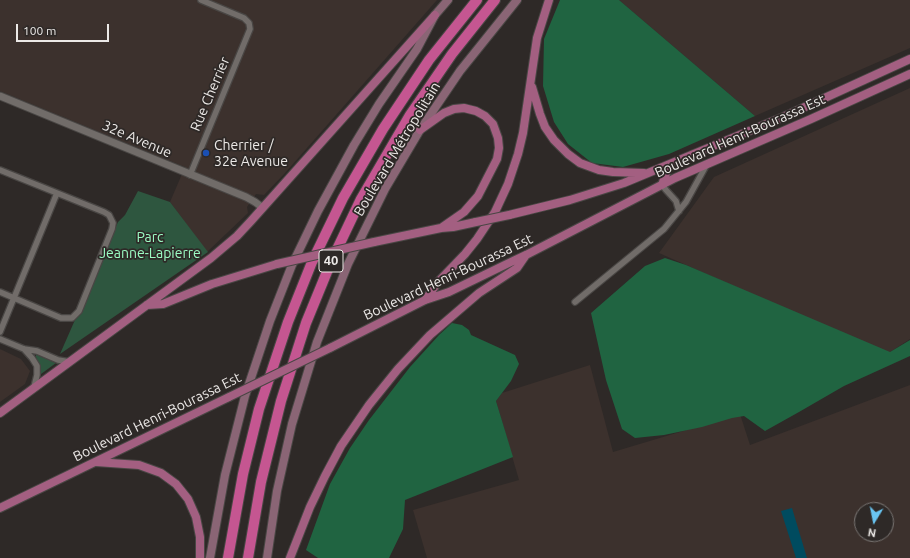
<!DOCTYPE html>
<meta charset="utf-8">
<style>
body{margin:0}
#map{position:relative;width:910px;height:558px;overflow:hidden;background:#2e2927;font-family:Ubuntu,sans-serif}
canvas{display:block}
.north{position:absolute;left:854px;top:502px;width:40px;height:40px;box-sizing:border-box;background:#2e2927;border:1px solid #7a7674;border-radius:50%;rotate:190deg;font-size:11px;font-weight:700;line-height:16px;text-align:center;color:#ece9e7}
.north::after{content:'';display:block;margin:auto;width:14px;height:18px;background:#69c4f1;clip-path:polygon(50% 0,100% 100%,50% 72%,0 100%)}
.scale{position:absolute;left:16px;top:24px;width:93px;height:18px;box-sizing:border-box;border:2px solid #ece9e7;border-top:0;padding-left:5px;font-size:12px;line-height:14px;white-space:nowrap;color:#ece9e7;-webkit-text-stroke:3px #2e2927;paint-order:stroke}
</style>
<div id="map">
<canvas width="910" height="558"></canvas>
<div class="north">N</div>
<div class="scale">100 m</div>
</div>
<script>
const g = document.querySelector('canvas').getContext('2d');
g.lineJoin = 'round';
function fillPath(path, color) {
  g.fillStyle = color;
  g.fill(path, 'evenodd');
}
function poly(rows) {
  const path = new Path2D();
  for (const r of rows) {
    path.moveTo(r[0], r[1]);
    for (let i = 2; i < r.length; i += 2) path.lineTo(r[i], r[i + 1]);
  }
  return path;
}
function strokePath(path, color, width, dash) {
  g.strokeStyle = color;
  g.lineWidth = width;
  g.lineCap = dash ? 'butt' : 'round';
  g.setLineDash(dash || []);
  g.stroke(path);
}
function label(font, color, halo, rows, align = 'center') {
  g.font = font + ' Ubuntu,sans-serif';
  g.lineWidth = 3.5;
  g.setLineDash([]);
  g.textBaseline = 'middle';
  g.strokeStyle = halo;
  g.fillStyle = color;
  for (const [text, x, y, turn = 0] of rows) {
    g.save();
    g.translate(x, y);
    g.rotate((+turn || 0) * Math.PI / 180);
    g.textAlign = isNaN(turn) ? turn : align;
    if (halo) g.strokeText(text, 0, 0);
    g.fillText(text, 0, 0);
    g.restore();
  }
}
fillPath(poly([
 [0,0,437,0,285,173,264,195,256,194,247,207,248,213,207,252,170,202,185,167,0,91],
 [619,0,910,0,910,48,755,116],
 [910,88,910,339,887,354,659,253,714,177],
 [0,349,21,359,30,371,25,384,0,402],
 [590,365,613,452,740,414,750,445,910,385,910,558,427,558,413,510,519,480,496,401,502,393],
 [862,510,886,510,886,534,862,534]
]), '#3c312d');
fillPath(poly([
 [138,191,170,202,208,252,60,354,118,222,125,215],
 [36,355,37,355,56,363,41,374,41,369,36,357]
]), '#2e563f');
fillPath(poly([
 [560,0,619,0,755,116,669,154,623,167,592,163,568,144,554,122,543,86,544,39],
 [665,258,686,265,890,352,910,340,910,356,844,386,799,412,765,431,744,416,732,418,702,427,664,435,635,438,622,429,606,380,591,313,645,266],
 [452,323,462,325,469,330,471,335,515,355,519,364,511,381,496,401,513,457,405,500,403,529,389,558,318,558,306,550,330,484,350,448,369,420,410,367,439,335]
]), '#206441');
fillPath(poly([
 [792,508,807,558,796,558,781,511]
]), '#004b5f');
const minor = poly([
 [0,170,104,212,109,215,113,223,112,229,79,311,72,318,61,318,0,292],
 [190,175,250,29,249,23,244,18,201,0],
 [662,185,666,190,676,201,679,211],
 [575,302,664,229,686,202,707,164],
 [0,332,57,193],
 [0,339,24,349,37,351,58,360,70,362],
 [24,349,32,358,37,366,37,375,34,387]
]);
const tertiary = poly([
 [0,96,246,197,255,202,263,208]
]);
const secondary = poly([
 [210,558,225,475,245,396,270,321,292,265,318,211,354,145,379,104,417,49,435,15,448,0],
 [267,558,277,491,292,424,317,342,348,264,385,189,420,130,460,71,517,0]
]);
const primary = poly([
 [532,87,540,114,545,127,554,140,568,154,580,163,599,170,613,172,644,173],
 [420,130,444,113,454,109,464,108,476,111,485,116,493,124,498,138,499,148,497,159,478,196,464,212,441,228],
 [662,185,669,165],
 [509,215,570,200,624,183,783,117,910,59],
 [374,242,441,228,453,227,476,222],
 [425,300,439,281,465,254,477,239,495,212,508,184,518,154,523,133,537,38,549,0],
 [147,305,163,304,212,284,277,264],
 [330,348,425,300,449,292,513,261,526,255,675,178,811,119,910,74],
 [0,413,211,258,237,236,251,221,435,15],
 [96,462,139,465,161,473,176,484,188,499,196,517,200,537,200,558],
 [0,508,229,397],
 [290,558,310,507,325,476,341,446,369,405,398,369,430,335,479,293,517,268,526,255]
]);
const motorway = poly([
 [228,558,243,474,259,409,288,322,312,262,343,198,383,129,429,60,477,0],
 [248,558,261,482,281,401,306,323,331,262,361,199,410,115,452,54,495,0]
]);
strokePath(minor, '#494644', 8);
strokePath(tertiary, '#494644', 9);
strokePath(secondary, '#494644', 10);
strokePath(primary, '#494644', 10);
strokePath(motorway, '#494644', 12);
strokePath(minor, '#716c69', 5.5);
strokePath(tertiary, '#716c69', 7);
strokePath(secondary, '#8a6575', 8);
strokePath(primary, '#a35f81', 8);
strokePath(motorway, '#c55691', 10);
const primaryBridge = poly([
 [476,222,509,215],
 [277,264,374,242],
 [229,397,330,348]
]);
strokePath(primaryBridge, '#494644', 10, []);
strokePath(primaryBridge, '#a35f81', 8);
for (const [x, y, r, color] of [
 [206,153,4,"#1a4fb4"]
]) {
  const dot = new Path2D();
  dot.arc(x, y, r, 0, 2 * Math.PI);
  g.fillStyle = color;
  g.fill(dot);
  strokePath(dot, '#2e2927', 1.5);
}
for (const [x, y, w] of [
 [331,261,24]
]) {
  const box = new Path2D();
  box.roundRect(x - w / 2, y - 11, w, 22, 3);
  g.fillStyle = '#2e2927';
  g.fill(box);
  strokePath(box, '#ece9e7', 1);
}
label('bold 13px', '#ece9e7', null, [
 ["40",331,261]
]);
label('14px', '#ece9e7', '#2e2927', [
 ["Rue Cherrier",210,94,-67],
 ["Boulevard Henri-Bourassa Est",740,136,-24],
 ["32e Avenue",137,139,23],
 ["Boulevard Métropolitain",397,149,-59],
 ["Boulevard Henri-Bourassa Est",448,277,-25],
 ["Boulevard Henri-Bourassa Est",157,417,-26]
]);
label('14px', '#ece9e7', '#2e2927', [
 ["Cherrier /",214,145],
 ["32e Avenue",214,161]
], 'left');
label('14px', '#9cfcc4', '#2e2927', [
 ["Parc",150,237],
 ["Jeanne-Lapierre",150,253]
]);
</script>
